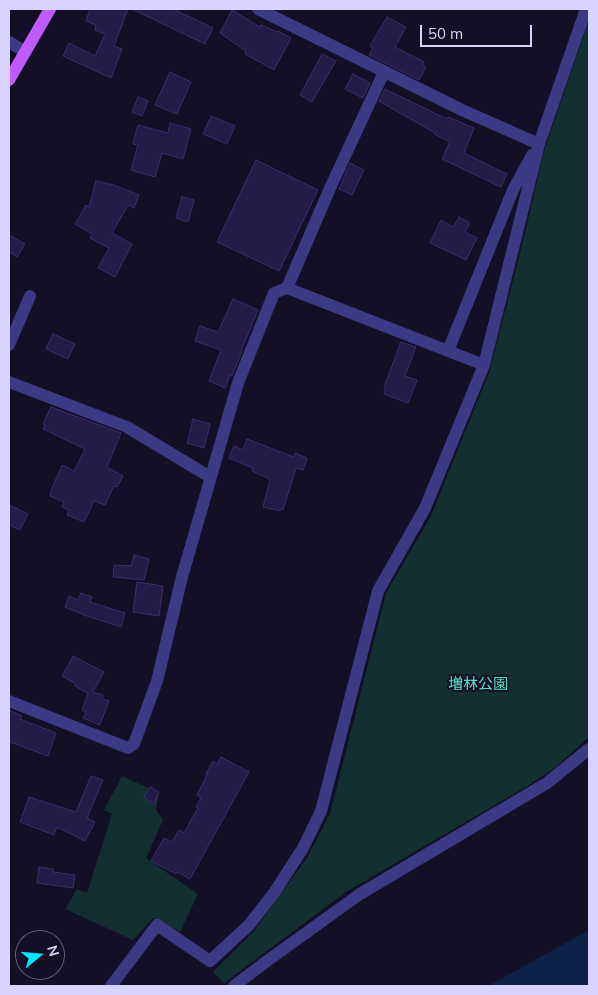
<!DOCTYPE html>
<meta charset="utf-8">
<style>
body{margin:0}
#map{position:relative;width:598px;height:995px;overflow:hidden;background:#130f26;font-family:Mulish,sans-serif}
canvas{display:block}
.frame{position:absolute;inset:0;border:10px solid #d9d4ff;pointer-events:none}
.north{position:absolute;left:15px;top:930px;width:50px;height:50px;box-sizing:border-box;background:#130f26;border:1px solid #625e7d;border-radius:50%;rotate:73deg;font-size:14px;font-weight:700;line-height:20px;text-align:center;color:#d9d4ff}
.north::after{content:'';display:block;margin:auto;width:18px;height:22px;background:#00e5ff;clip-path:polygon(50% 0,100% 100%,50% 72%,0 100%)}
.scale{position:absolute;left:420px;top:25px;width:112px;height:22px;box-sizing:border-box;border:2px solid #d9d4ff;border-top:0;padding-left:6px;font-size:15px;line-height:18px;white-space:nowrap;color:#d9d4ff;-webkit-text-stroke:4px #130f26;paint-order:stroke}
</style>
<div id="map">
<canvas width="598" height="995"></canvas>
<div class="frame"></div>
<div class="north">N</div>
<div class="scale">50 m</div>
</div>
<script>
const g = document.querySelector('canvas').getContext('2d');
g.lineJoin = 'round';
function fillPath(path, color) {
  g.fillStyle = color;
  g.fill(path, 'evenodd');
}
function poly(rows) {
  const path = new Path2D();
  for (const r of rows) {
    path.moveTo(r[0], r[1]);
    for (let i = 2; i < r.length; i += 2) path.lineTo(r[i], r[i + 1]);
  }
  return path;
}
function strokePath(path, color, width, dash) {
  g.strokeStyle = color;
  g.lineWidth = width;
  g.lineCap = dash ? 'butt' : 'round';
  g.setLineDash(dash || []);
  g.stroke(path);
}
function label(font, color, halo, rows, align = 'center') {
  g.font = font + ' Mulish,"Noto Sans JP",sans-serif';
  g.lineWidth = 4;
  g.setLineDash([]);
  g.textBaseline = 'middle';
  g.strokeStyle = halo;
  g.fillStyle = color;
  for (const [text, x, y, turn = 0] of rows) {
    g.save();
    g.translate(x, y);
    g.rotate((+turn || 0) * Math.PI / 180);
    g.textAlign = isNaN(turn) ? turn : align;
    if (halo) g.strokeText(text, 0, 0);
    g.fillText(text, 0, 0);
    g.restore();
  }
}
fillPath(poly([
 [589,20,589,737,556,767,529,785,346,892,224,983,213,972,254,931,307,858,330,814,386,593,431,516,490,370,524,237,544,151],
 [122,776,159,793,156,810,163,820,146,858,198,894,180,932,153,918,133,940,65,909,77,889,87,893,112,814,104,810]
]), '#12302f');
fillPath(poly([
 [589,930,589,986,488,986]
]), '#0c2248');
const building = poly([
 [90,9,128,9,114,46,122,49,111,78,63,56,69,43,95,56,105,34,95,30,96,25,86,21,90,9],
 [132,9,173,9,213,28,205,44,132,9],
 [232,10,260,27,261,25,277,32,278,31,291,38,274,70,245,54,246,51,220,33,232,10],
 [387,17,406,27,395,47,424,62,422,65,426,67,419,80,369,55,373,48,370,46,387,17],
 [322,54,336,61,312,102,300,95,322,54],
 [170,72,191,82,177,114,155,105,170,72],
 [353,74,370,83,363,98,345,89,353,74],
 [385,89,447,119,448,117,474,128,464,153,507,174,501,187,442,159,450,142,434,134,435,133,379,101,385,89],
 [138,97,148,101,142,116,132,112,138,97],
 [211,116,235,126,227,144,203,134,211,116],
 [170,123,191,129,183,159,162,153,155,177,131,170,138,145,133,144,138,125,168,133,170,123],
 [256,160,318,190,279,271,217,242,256,160],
 [350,163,364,170,352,195,339,189,350,163],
 [96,181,114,185,139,195,134,208,128,205,112,233,132,244,115,277,98,268,109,248,90,238,92,234,75,224,86,205,89,207,96,181],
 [182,197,194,200,188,222,176,218,182,197],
 [459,217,470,223,465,232,477,238,466,260,430,243,441,220,453,227,459,217],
 [9,235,25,244,17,257,9,252,9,235],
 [233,299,258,310,241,351,242,351,232,376,230,375,225,388,209,381,221,350,195,341,200,326,218,332,233,299],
 [53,334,75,344,68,359,46,349,53,334],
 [401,342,416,347,405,376,417,380,408,403,384,394,386,388,384,387,401,342],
 [51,407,121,433,107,467,123,476,117,487,114,486,105,505,94,501,84,522,67,515,69,510,62,507,64,502,50,496,51,494,50,493,62,465,74,471,85,449,43,429,45,425,43,424,51,407],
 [193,419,210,424,204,448,187,443,193,419],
 [247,439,294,457,295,453,307,458,303,470,296,468,283,510,280,509,280,511,263,507,270,479,252,471,253,468,229,458,234,446,243,450,247,439],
 [9,505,28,514,20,530,9,525,9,505],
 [134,555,149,559,144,580,113,577,114,565,131,566,134,555],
 [137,582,163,586,159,616,133,612,137,582],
 [81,593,92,597,90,602,125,613,121,627,84,615,65,607,69,596,78,600,81,593],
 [73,656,104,672,93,692,103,695,102,699,109,701,100,725,83,718,86,712,82,710,88,693,75,686,76,684,62,676,73,656],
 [9,710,22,716,20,719,56,733,48,756,10,742,9,746,9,710],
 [221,757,249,772,190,879,177,872,176,874,151,861,164,838,172,842,179,830,184,833,198,808,196,807,201,798,197,795,207,775,206,774,213,761,217,764,221,757],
 [91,776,103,780,87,818,95,822,85,841,57,827,54,835,20,822,29,797,76,812,91,776],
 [150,787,159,792,154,804,144,797,150,787],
 [39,867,53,869,53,872,75,875,73,888,37,883,39,867]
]);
fillPath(building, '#241b47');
strokePath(building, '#3b2d73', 1);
strokePath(poly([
 [258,9,462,110,539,144],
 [9,42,24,51],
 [287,288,331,186,384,72],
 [9,345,30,296],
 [448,351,513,190,532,155],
 [9,382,127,427,210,477],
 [9,701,128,748,134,744,157,681,182,577,238,383,274,293,287,288,484,365],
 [111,986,157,925,210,961,249,925,274,893,303,848,321,811,378,591,425,508,484,365,539,144,586,9],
 [234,986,267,961,360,894,547,783,589,749]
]), '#3d3a85', 12);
strokePath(poly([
 [9,80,50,9]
]), '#c25bff', 12);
label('15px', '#5fe0c0', '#130f26', [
 ["増林公園",478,684]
]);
</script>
